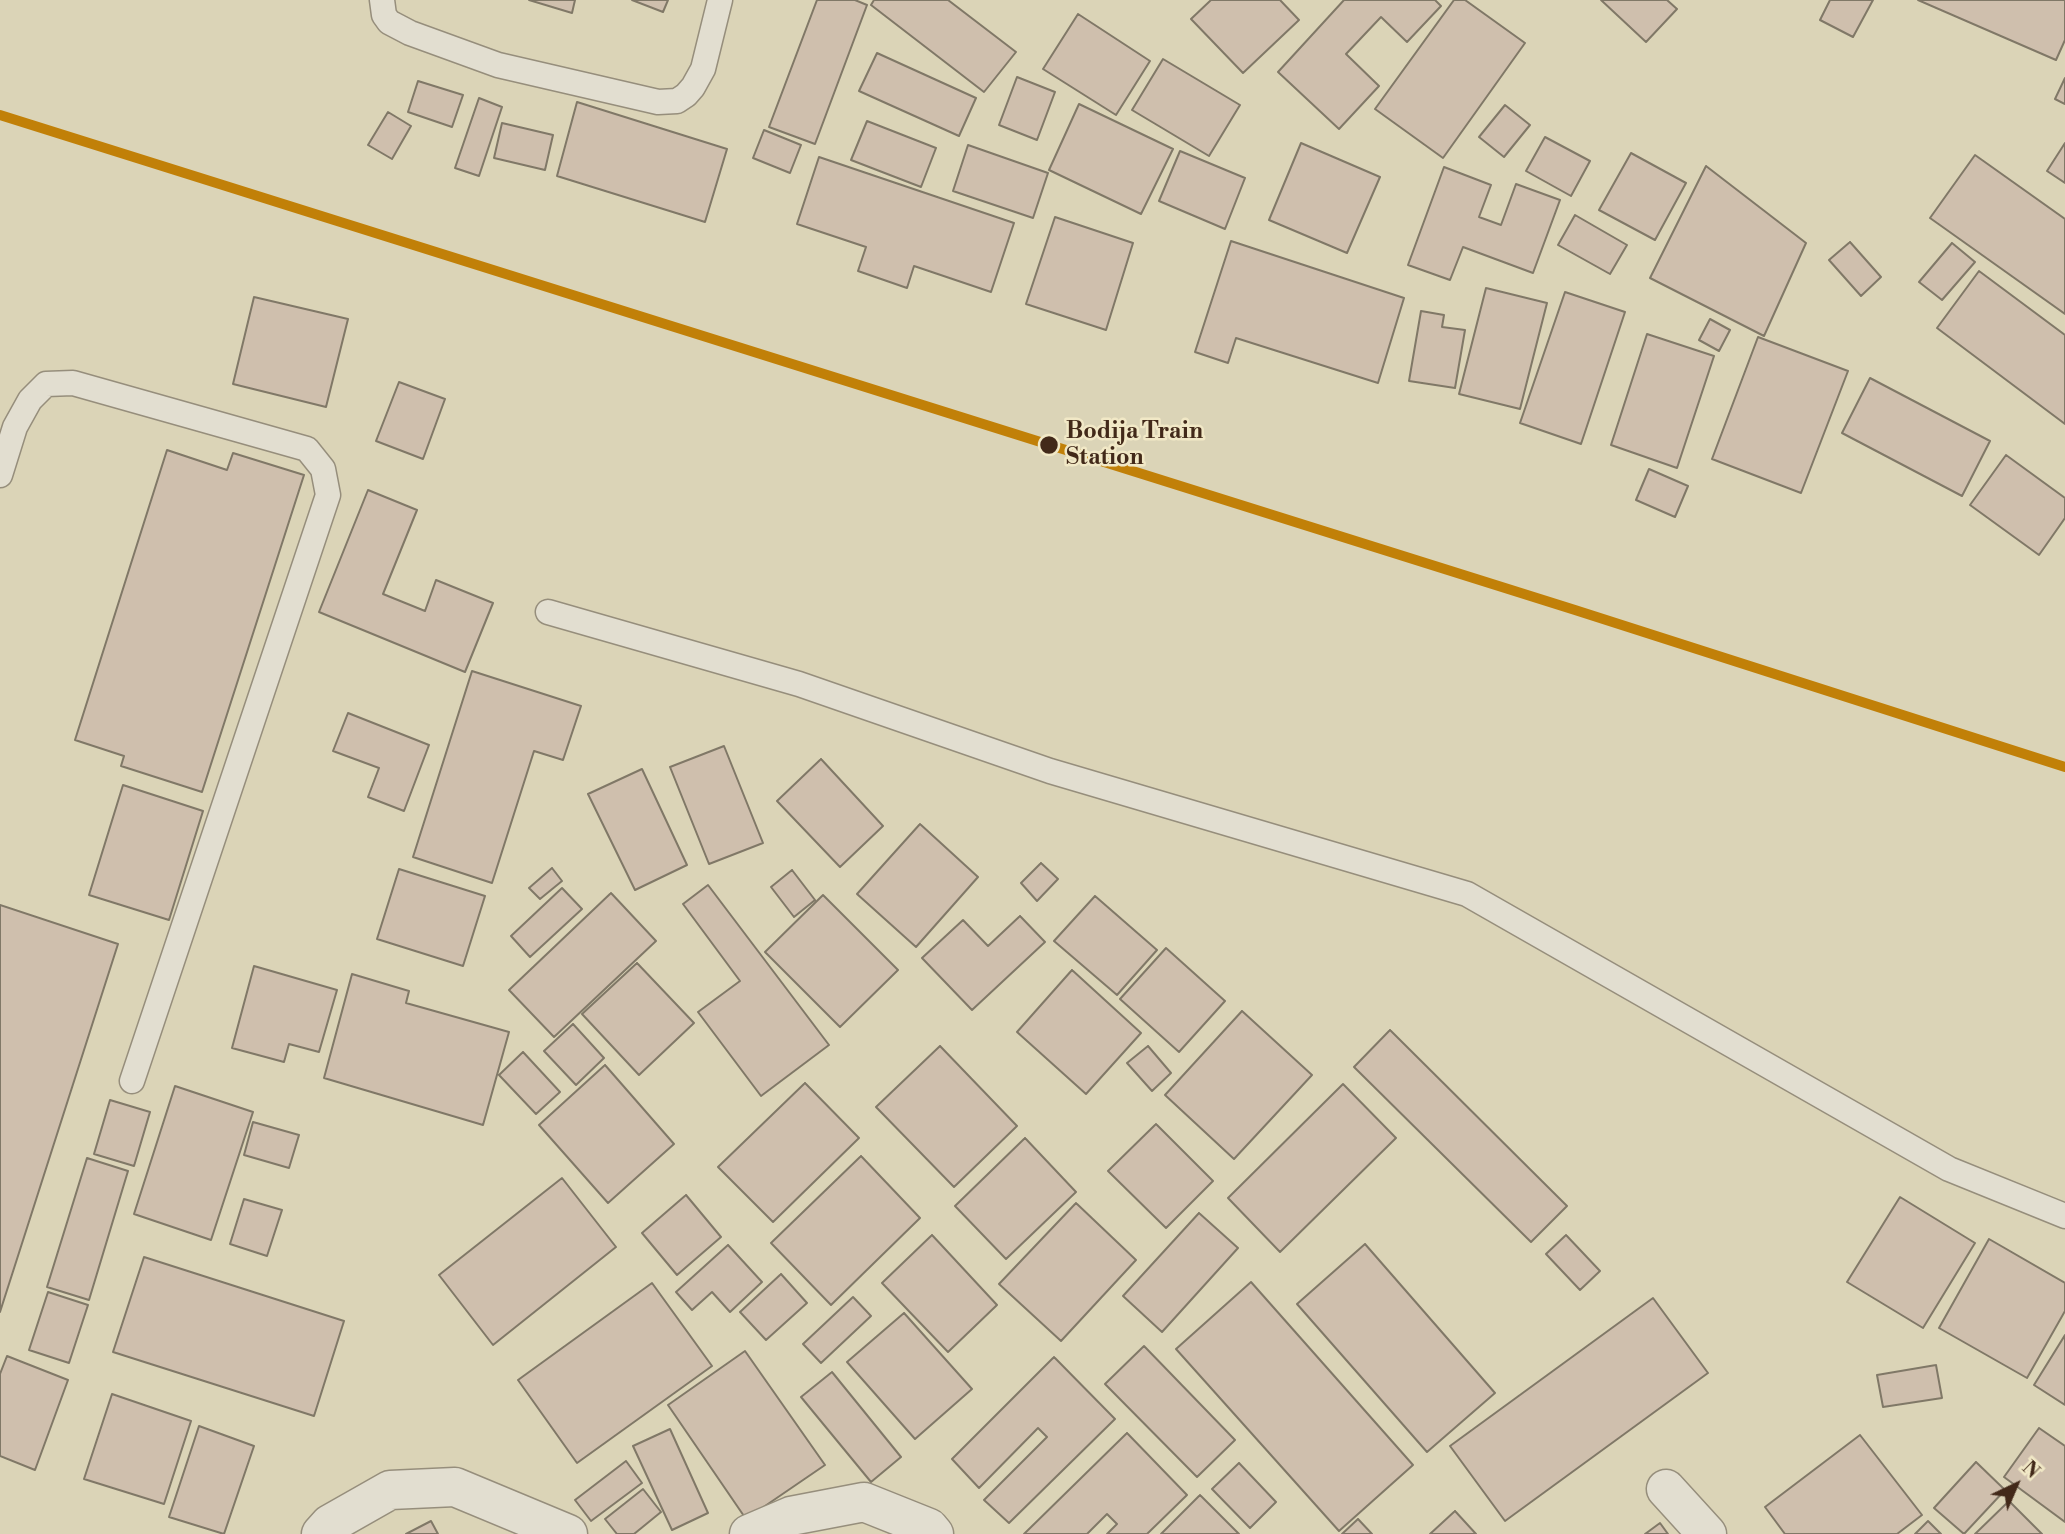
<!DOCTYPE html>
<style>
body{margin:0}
#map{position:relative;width:2065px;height:1534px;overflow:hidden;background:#dbd4b7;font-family:"Libre Bodoni",serif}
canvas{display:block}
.north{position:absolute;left:1981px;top:1450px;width:70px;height:70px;-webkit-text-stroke:5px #f1e8c6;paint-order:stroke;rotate:44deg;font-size:19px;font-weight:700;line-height:28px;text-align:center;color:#422919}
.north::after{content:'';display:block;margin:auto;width:24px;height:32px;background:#422919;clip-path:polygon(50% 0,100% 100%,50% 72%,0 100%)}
</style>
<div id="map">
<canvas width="2065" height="1534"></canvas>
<div class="north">N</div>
</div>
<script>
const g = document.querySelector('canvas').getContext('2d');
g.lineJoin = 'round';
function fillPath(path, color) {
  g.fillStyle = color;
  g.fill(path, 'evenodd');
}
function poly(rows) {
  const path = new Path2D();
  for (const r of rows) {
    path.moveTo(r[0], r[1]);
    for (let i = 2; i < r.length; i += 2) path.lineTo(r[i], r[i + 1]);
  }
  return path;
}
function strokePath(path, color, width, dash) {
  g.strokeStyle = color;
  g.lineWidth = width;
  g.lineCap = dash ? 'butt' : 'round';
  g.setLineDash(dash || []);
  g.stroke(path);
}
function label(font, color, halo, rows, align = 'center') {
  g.font = font + ' "Libre Bodoni",serif';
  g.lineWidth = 5;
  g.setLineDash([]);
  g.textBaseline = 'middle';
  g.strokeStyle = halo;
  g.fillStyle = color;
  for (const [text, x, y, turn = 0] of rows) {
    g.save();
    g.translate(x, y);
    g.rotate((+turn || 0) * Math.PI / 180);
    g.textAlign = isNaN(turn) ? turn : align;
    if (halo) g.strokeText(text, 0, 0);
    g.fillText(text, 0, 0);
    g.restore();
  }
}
const building = poly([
 [529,0,575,0,572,13,529,0],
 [632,0,668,0,663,12,632,0],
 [817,0,855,0,867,5,815,144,769,127,817,0],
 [874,0,948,0,1016,52,984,92,871,5,874,0],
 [1211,0,1280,0,1299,20,1243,73,1191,19,1211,0],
 [1344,0,1435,0,1441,6,1407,42,1381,17,1346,54,1379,86,1339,129,1278,72,1344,0],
 [1454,0,1465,0,1525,43,1443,158,1375,109,1454,0],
 [1601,0,1667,0,1677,9,1646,42,1601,0],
 [1830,0,1873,0,1853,37,1820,20,1830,0],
 [1918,0,2065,0,2065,40,2056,60,1918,0],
 [1078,14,1150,61,1116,115,1043,69,1078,14],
 [877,53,976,98,959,136,859,91,877,53],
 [1163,59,1240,105,1209,156,1132,110,1163,59],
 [1017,77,1055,92,1037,140,999,125,1017,77],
 [2065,78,2065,104,2055,99,2065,78],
 [418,81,463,95,452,127,408,112,418,81],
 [479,98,502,107,479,176,455,168,479,98],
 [577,102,727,149,705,222,557,176,577,102],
 [1079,104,1173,149,1141,214,1049,170,1079,104],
 [1505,105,1530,125,1504,157,1479,137,1505,105],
 [388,112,411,126,392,159,368,145,388,112],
 [867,121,936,148,921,187,851,160,867,121],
 [502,123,553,135,545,170,494,158,502,123],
 [764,130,801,145,790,173,753,158,764,130],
 [1545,137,1590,161,1571,196,1526,171,1545,137],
 [1301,143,1380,177,1347,253,1269,220,1301,143],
 [2065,143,2065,183,2047,171,2065,143],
 [968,145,1048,173,1033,218,953,191,968,145],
 [1180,151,1245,178,1225,229,1159,201,1180,151],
 [1631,153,1686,183,1655,240,1599,210,1631,153],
 [1975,155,2065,219,2065,314,1930,218,1975,155],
 [819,157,1014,223,991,292,914,266,907,288,858,271,866,247,797,224,819,157],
 [1706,166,1806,243,1764,336,1650,278,1706,166],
 [1444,167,1491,185,1479,217,1501,225,1516,184,1560,200,1533,273,1463,247,1450,280,1408,265,1444,167],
 [1575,215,1627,245,1610,274,1558,245,1575,215],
 [1055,217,1133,243,1106,330,1026,304,1055,217],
 [1231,241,1404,298,1378,383,1236,338,1228,363,1195,352,1231,241],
 [1850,242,1881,277,1861,296,1829,260,1850,242],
 [1952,243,1975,262,1942,300,1919,282,1952,243],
 [1979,271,2065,335,2065,424,1937,328,1979,271],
 [1486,288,1547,303,1520,409,1459,394,1486,288],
 [1565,292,1625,312,1581,444,1520,423,1565,292],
 [254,297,348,319,326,407,233,384,254,297],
 [1421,311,1444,315,1442,327,1465,330,1455,388,1409,381,1421,311],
 [1710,319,1730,330,1719,351,1699,340,1710,319],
 [1647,334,1714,356,1677,468,1611,445,1647,334],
 [1758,337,1848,371,1801,493,1712,459,1758,337],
 [1870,378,1990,441,1962,496,1842,433,1870,378],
 [399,382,445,399,423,459,376,441,399,382],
 [167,450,227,470,233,453,304,475,202,792,121,766,124,756,75,740,167,450],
 [2006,455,2065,498,2065,518,2039,555,1970,505,2006,455],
 [1649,469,1688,486,1675,517,1636,500,1649,469],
 [368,490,417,510,383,594,425,611,436,580,493,603,465,672,319,612,368,490],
 [472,671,581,706,563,760,534,751,492,883,413,857,472,671],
 [348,713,429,745,404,811,368,797,379,768,333,751,348,713],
 [724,746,763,843,709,864,670,767,724,746],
 [821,759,883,826,840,867,777,801,821,759],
 [642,769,687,865,635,890,588,794,642,769],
 [123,785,203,811,169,920,89,895,123,785],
 [920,824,978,877,916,947,857,894,920,824],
 [1041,863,1058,879,1037,901,1021,883,1041,863],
 [552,868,562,881,540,899,529,888,552,868],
 [399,869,485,896,463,966,377,939,399,869],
 [792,870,815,900,794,917,771,887,792,870],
 [708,885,829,1045,761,1096,698,1012,740,981,683,904,708,885],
 [562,888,582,909,530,957,511,936,562,888],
 [611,893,656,941,554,1037,509,990,611,893],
 [823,895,898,970,840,1027,765,952,823,895],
 [1095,896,1157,950,1117,995,1054,941,1095,896],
 [0,905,118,944,0,1312,0,905],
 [1020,916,1045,942,972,1010,922,958,963,920,988,946,1020,916],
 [1166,948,1225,1001,1179,1052,1120,999,1166,948],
 [637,963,694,1023,639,1075,582,1014,637,963],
 [254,966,337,990,319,1052,289,1044,284,1062,232,1048,254,966],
 [1072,970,1141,1033,1086,1094,1017,1032,1072,970],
 [352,974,409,991,406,1003,509,1032,483,1125,324,1078,352,974],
 [1242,1011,1312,1075,1234,1159,1165,1095,1242,1011],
 [573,1024,604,1058,576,1085,544,1051,573,1024],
 [1390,1030,1567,1206,1531,1242,1354,1067,1390,1030],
 [940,1046,1017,1126,954,1187,876,1107,940,1046],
 [1148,1046,1171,1073,1152,1091,1127,1063,1148,1046],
 [523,1052,560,1092,536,1114,499,1075,523,1052],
 [605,1065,674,1144,608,1203,539,1125,605,1065],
 [805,1083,859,1138,773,1222,718,1167,805,1083],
 [1343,1084,1396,1138,1280,1252,1228,1198,1343,1084],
 [175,1086,253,1112,211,1240,134,1214,175,1086],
 [110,1100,150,1112,134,1166,94,1154,110,1100],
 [253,1122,299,1135,289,1168,244,1155,253,1122],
 [1156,1124,1213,1181,1166,1228,1108,1171,1156,1124],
 [1025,1138,1076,1192,1006,1259,955,1206,1025,1138],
 [861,1156,920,1218,831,1305,771,1243,861,1156],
 [87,1158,128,1171,89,1300,47,1287,87,1158],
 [562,1178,616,1247,493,1345,439,1275,562,1178],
 [686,1195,721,1237,677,1275,642,1233,686,1195],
 [1900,1197,1975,1243,1923,1328,1847,1282,1900,1197],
 [244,1199,282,1210,267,1256,230,1244,244,1199],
 [1076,1203,1136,1260,1061,1341,999,1284,1076,1203],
 [1199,1213,1238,1248,1162,1332,1123,1296,1199,1213],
 [932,1235,997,1305,948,1352,882,1283,932,1235],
 [1566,1235,1600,1271,1580,1290,1546,1254,1566,1235],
 [1989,1239,2065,1283,2065,1311,2027,1378,1939,1328,1989,1239],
 [1365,1244,1495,1393,1427,1452,1297,1304,1365,1244],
 [728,1245,762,1282,730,1312,712,1292,692,1310,676,1292,728,1245],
 [144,1257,344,1321,314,1416,113,1352,144,1257],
 [781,1274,807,1303,766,1340,740,1312,781,1274],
 [1251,1282,1413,1465,1339,1531,1176,1349,1251,1282],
 [652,1283,712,1366,577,1463,518,1380,652,1283],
 [48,1292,88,1305,69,1363,29,1350,48,1292],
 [853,1297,871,1316,821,1363,803,1344,853,1297],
 [1653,1298,1708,1373,1505,1521,1450,1446,1653,1298],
 [904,1313,972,1389,915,1439,847,1362,904,1313],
 [2065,1335,2065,1405,2034,1385,2065,1335],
 [1144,1346,1235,1440,1197,1477,1105,1384,1144,1346],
 [745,1351,825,1465,746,1519,668,1405,745,1351],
 [7,1356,68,1380,35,1470,0,1456,0,1374,7,1356],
 [1054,1357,1115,1419,1009,1523,984,1500,1047,1437,1038,1428,979,1488,952,1459,1054,1357],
 [1936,1365,1942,1398,1883,1407,1877,1375,1936,1365],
 [832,1372,901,1457,871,1482,801,1397,832,1372],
 [112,1394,191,1421,164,1504,84,1479,112,1394],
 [199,1426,254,1446,224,1534,169,1517,199,1426],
 [2039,1428,2065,1446,2065,1522,2004,1477,2039,1428],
 [670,1429,708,1513,672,1530,633,1446,670,1429],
 [1127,1433,1187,1495,1147,1534,1107,1534,1117,1524,1107,1514,1087,1534,1024,1534,1127,1433],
 [1860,1435,1922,1515,1897,1534,1785,1534,1765,1507,1860,1435],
 [626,1461,642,1483,591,1521,575,1500,626,1461],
 [1976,1462,2005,1490,1964,1534,1934,1508,1976,1462],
 [1239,1463,1276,1502,1250,1528,1212,1489,1239,1463],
 [643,1489,661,1512,634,1534,617,1534,605,1519,643,1489],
 [1200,1495,1239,1534,1161,1534,1200,1495],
 [2009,1501,2042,1534,1975,1534,2009,1501],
 [1455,1511,1476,1534,1430,1534,1455,1511],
 [1358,1519,1372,1534,1342,1534,1358,1519],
 [431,1521,438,1534,406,1534,431,1521],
 [1928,1521,1941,1534,1915,1534,1928,1521],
 [1660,1523,1668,1534,1645,1534,1660,1523]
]);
fillPath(building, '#cfbfad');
strokePath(building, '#807867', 2);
const service = poly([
 [382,0,384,15,389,22,410,33,498,65,658,102,677,101,686,95,693,87,703,69,720,0],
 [0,475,15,427,30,400,46,384,73,383,307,449,323,469,328,495,132,1081],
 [548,612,799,684,1050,771,1467,894,1949,1169,2065,1216]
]);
const minor = poly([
 [1666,1489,1707,1534],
 [321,1534,330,1524,390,1490,455,1487,568,1534],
 [749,1534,791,1516,864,1502,929,1528,934,1534]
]);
strokePath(service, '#968e7c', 27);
strokePath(minor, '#968e7c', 41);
strokePath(service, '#e2ded0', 24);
strokePath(minor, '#e2ded0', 38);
strokePath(poly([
 [0,115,1575,610,2065,767]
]), '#c18008', 10);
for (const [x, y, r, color] of [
 [1049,445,10,"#422919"]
]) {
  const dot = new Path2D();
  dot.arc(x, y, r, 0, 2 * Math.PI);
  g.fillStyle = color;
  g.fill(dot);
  strokePath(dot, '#f1e8c6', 2.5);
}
label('bold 23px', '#422919', '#f1e8c6', [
 ["Bodija Train",1066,432],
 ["Station",1066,458]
], 'left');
</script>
